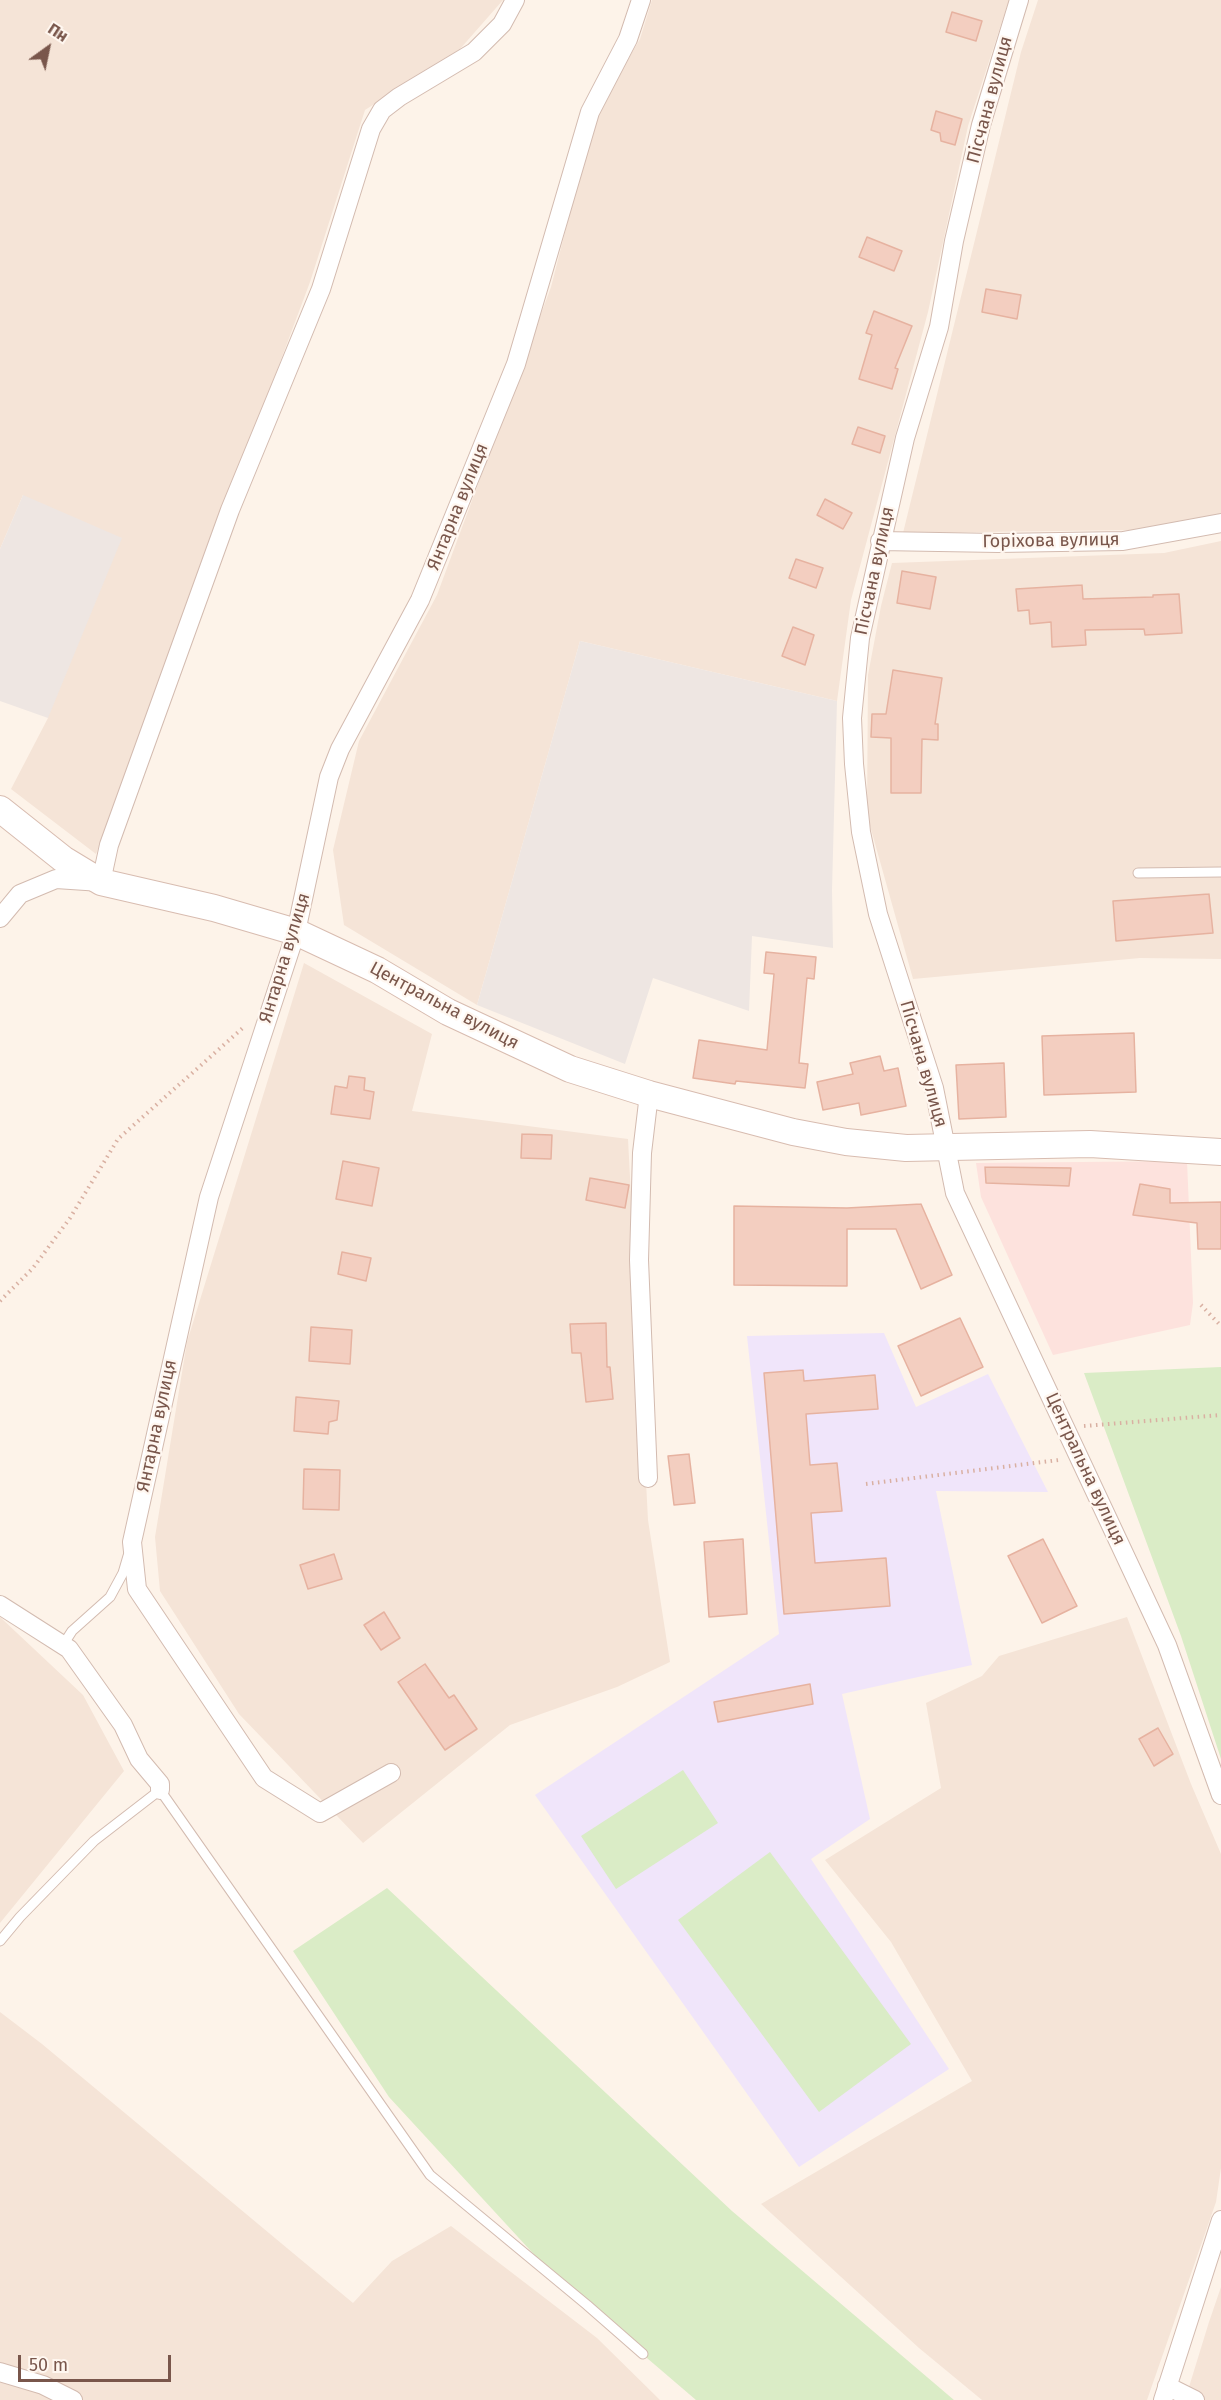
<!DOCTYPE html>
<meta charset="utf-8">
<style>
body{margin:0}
#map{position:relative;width:1221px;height:2400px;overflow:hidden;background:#fdf3e9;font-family:"Fira Sans",sans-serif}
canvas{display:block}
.north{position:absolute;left:18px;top:18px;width:60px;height:60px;-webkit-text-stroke:4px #fff7f0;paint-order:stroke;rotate:33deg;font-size:16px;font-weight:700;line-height:24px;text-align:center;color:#79564b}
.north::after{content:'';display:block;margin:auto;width:21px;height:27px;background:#79564b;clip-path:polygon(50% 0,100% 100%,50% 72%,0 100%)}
.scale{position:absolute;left:18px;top:2355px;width:153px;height:27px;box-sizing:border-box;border:3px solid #79564b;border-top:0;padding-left:8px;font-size:18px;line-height:21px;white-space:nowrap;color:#79564b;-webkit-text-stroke:4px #fff7f0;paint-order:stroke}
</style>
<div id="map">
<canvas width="1221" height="2400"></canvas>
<div class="north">Пн</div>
<div class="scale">50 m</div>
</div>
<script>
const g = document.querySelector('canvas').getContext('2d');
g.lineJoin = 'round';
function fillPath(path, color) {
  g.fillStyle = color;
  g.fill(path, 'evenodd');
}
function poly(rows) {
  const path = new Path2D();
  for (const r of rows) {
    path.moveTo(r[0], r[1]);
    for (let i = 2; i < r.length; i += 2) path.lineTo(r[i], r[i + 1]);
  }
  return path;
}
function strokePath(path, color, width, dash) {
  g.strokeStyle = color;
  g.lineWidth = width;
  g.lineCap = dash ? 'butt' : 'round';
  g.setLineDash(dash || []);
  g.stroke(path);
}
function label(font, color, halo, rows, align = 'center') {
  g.font = font + ' "Fira Sans",sans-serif';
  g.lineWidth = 4.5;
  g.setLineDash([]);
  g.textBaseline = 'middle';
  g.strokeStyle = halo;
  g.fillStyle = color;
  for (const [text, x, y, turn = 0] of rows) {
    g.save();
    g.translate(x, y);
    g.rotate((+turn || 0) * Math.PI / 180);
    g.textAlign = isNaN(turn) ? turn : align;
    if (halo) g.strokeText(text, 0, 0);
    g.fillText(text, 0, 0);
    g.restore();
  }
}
fillPath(poly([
 [0,0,503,0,460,49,365,110,310,282,96,854,11,789,48,718,23,495,0,549],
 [652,0,1009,0,968,126,928,312,851,600,837,701,580,641,477,1005,344,925,333,850,359,741,437,595,551,287,595,115,640,39],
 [1038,0,1221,0,1221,515,1136,530,903,533,1021,52],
 [1221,541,1221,959,1140,958,913,979,867,815,868,675,881,606,892,563,1164,553],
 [304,963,432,1034,412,1111,628,1139,648,1520,670,1662,617,1687,510,1725,363,1843,239,1714,160,1591,155,1537,187,1342],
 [0,1617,83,1695,124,1771,0,1923],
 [1127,1617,1191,1784,1221,1854,1221,2168,1216,2202,1147,2400,982,2400,919,2348,761,2204,972,2081,891,1942,825,1860,941,1788,926,1703,982,1676,999,1656],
 [0,2012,42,2044,353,2303,392,2261,451,2226,597,2338,660,2400,0,2400],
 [1221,2287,1221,2400,1185,2400,1209,2322]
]), '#f5e4d7');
fillPath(poly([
 [1187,1161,1193,1303,1190,1325,1053,1355,981,1197,976,1163]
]), '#fde2dd');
fillPath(poly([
 [23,495,122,538,48,718,0,701,0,549],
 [580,641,837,701,832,890,833,948,752,936,749,1011,653,978,625,1064,477,1005]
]), '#eee6e2');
fillPath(poly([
 [884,1333,916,1407,988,1374,1048,1492,936,1491,972,1665,842,1694,870,1819,811,1859,949,2069,799,2167,535,1795,779,1634,747,1336]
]), '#f0e5fa');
fillPath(poly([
 [1221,1367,1221,1759,1181,1636,1084,1373],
 [683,1770,718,1823,616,1889,581,1836],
 [770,1852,911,2044,819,2112,678,1920],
 [387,1888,732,2211,954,2400,696,2400,564,2287,389,2097,293,1951]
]), '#daecc6');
const building = poly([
 [952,12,982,21,976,41,946,32,952,12],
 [936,111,962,119,955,145,941,141,940,133,931,130,936,111],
 [867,237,902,251,894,271,859,257,867,237],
 [986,289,1021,295,1017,319,982,312,986,289],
 [874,311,912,326,895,368,898,369,892,389,859,379,872,335,866,333,874,311],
 [858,427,885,436,880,453,852,444,858,427],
 [825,499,852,513,843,529,817,515,825,499],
 [796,559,823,568,816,588,789,578,796,559],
 [902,571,936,577,930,609,897,603,902,571],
 [1082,585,1083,599,1153,597,1153,595,1179,594,1182,633,1145,635,1144,629,1085,630,1086,645,1052,647,1051,622,1030,624,1029,610,1018,611,1016,589,1082,585],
 [793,627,814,635,805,665,782,656,793,627],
 [893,670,942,678,935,724,938,724,938,740,922,739,921,793,891,793,891,738,871,737,872,714,886,714,893,670],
 [1209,894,1213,933,1116,941,1113,901,1209,894],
 [766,952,816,957,814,979,807,978,799,1063,808,1064,805,1088,736,1081,735,1084,693,1078,699,1040,767,1050,774,974,764,973,766,952],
 [1134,1033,1136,1092,1044,1095,1042,1036,1134,1033],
 [880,1056,884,1071,898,1068,906,1106,861,1115,859,1103,823,1110,817,1082,853,1074,850,1063,880,1056],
 [1004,1063,1006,1117,959,1119,956,1065,1004,1063],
 [349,1076,365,1078,364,1090,374,1092,370,1119,331,1114,335,1086,347,1088,349,1076],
 [522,1134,552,1135,551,1159,521,1158,522,1134],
 [343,1161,379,1168,372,1206,336,1199,343,1161],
 [985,1167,1071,1168,1069,1186,986,1183,985,1167],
 [590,1178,629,1185,625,1208,586,1200,590,1178],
 [1140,1184,1170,1189,1170,1203,1221,1202,1221,1249,1198,1249,1197,1223,1133,1215,1140,1184],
 [921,1204,952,1275,921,1289,896,1229,847,1229,847,1286,734,1285,734,1206,847,1208,921,1204],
 [342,1252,371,1258,366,1281,338,1274,342,1252],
 [960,1318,983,1367,921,1396,898,1346,960,1318],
 [606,1323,607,1367,610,1367,613,1399,586,1402,581,1353,572,1353,570,1324,606,1323],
 [311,1327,352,1330,350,1364,309,1361,311,1327],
 [803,1370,804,1381,875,1375,878,1409,806,1414,810,1465,837,1463,842,1511,811,1513,815,1563,886,1558,890,1606,784,1614,764,1373,803,1370],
 [296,1397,339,1401,337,1420,329,1422,328,1434,294,1431,296,1397],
 [689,1454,695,1503,674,1505,668,1456,689,1454],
 [304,1469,340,1470,339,1510,303,1509,304,1469],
 [743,1539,747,1614,709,1617,704,1542,743,1539],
 [1043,1539,1077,1606,1042,1623,1008,1556,1043,1539],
 [334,1554,342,1579,308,1589,300,1565,334,1554],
 [384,1612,400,1638,381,1650,364,1625,384,1612],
 [425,1664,449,1698,454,1695,477,1729,445,1750,398,1682,425,1664],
 [810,1684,813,1704,718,1722,714,1702,810,1684],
 [1158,1728,1173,1754,1154,1766,1139,1739,1158,1728]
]);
fillPath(building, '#f3cec0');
strokePath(building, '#e6b2a0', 1.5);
const lane = poly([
 [1138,873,1221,872],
 [63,1645,72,1631,110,1597,123,1573,128,1556],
 [0,1941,20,1917,94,1841,160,1790,430,2175,587,2305,643,2354]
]);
const street = poly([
 [1019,0,981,125,954,241,939,327,905,438,860,638,852,718,854,764,861,832,878,914,934,1088,955,1193,1167,1645,1221,1795],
 [880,541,998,543,1123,541,1221,523],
 [0,918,20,894,56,879,101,882,109,845,230,510,321,289,371,129,382,110,399,97,474,52,502,24,515,0],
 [648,1478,639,1260,642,1153,649,1094],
 [0,1605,69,1649,123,1725,139,1759,160,1784,160,1790],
 [391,1773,320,1813,264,1778,137,1589,132,1542,209,1197,296,932,329,777,340,749,420,600,516,364,590,112,628,39,641,0],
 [0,2372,43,2385,73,2400],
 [1167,2386,1195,2400],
 [1163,2400,1221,2220]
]);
const secondary = poly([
 [0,809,63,859,101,882,214,908,296,932,377,970,448,1012,570,1069,649,1094,793,1132,846,1142,906,1148,1090,1144,1221,1152]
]);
strokePath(lane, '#d3bbb0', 11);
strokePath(street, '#d3bbb0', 20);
strokePath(secondary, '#d8bcb0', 28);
strokePath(poly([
 [0,1301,33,1268,70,1218,118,1139,245,1026],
 [1201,1305,1221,1326],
 [1084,1426,1221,1415],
 [866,1484,1059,1460]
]), '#d9b0a2', 4, [1.5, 4.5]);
strokePath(lane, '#fff', 9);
strokePath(street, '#fff', 18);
strokePath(secondary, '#fff', 26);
label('18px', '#79564b', '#fff7f0', [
 ["Пісчана вулиця",990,100,-75],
 ["Янтарна вулиця",458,507,-68],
 ["Горіхова вулиця",1051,541,-1],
 ["Пісчана вулиця",875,571,-78],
 ["Янтарна вулиця",285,958,-73],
 ["Центральна вулиця",444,1006,28],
 ["Пісчана вулиця",923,1064,74],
 ["Янтарна вулиця",157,1426,-78],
 ["Центральна вулиця",1085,1469,65]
]);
</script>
